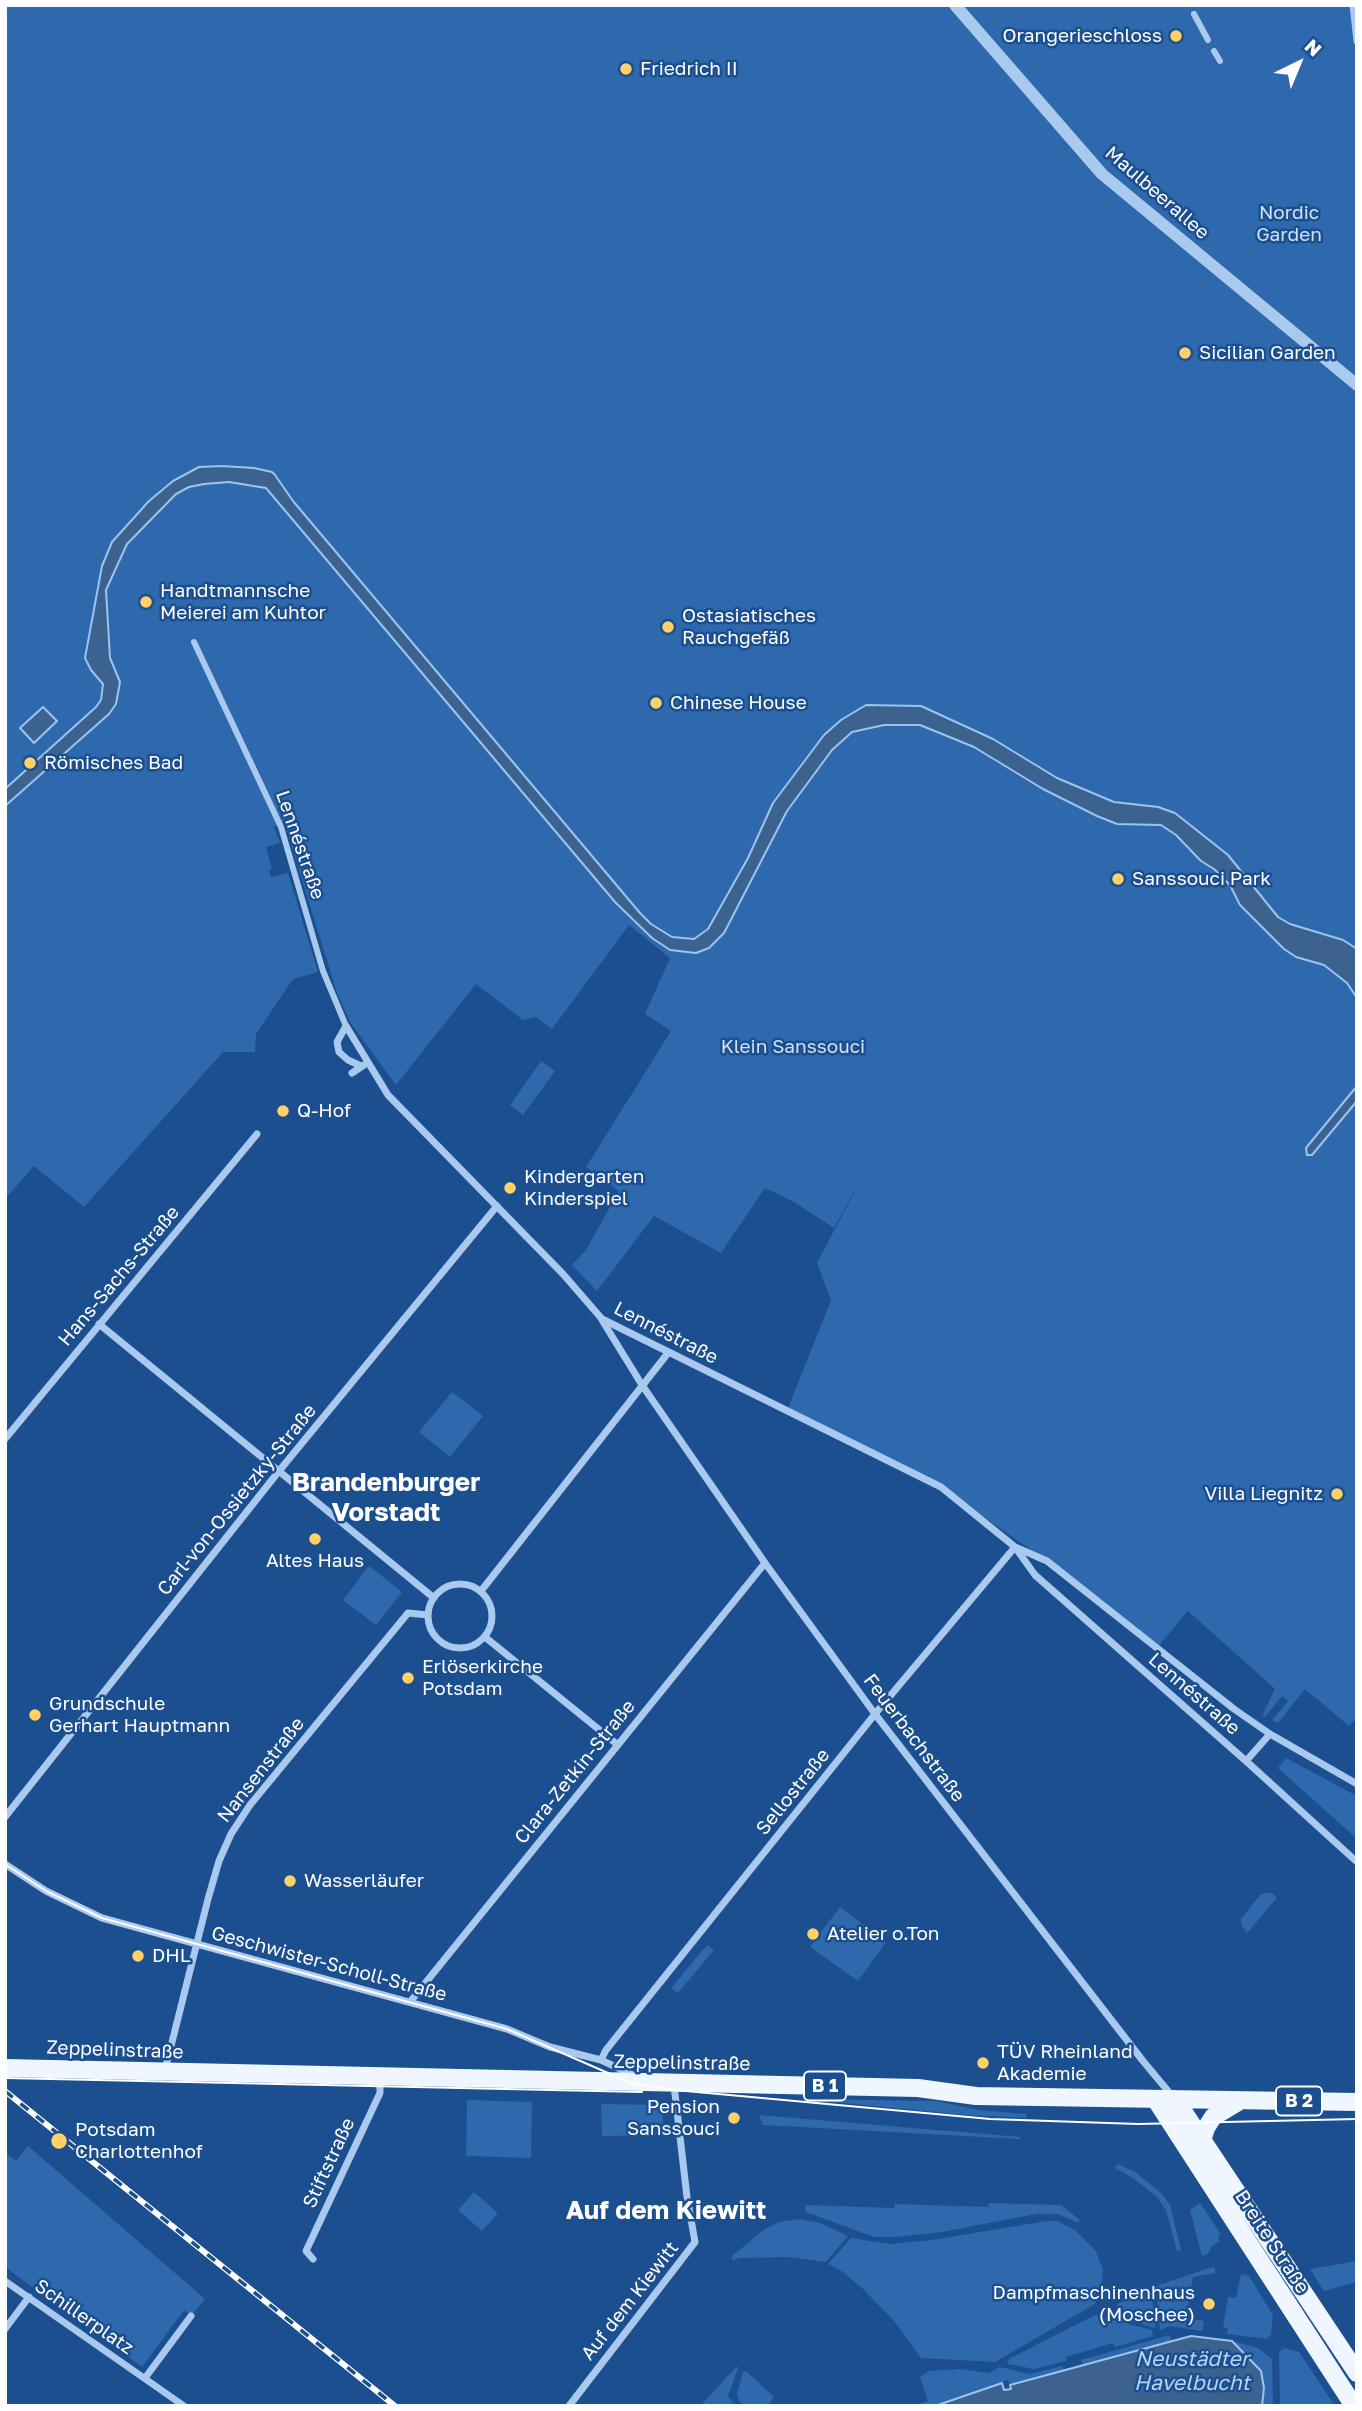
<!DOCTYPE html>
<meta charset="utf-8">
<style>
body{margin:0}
#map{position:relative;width:1362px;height:2411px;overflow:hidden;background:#1b4f8f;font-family:"Golos Text",sans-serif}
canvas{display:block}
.frame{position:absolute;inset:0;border:7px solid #fff;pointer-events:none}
.north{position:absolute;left:1264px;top:28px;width:70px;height:70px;-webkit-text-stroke:5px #1b4f8f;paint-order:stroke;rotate:43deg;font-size:19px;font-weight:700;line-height:28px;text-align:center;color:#fff}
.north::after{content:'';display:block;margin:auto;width:24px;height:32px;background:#fff;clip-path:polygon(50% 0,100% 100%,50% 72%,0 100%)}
</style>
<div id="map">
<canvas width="1362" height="2411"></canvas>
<div class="frame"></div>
<div class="north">N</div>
</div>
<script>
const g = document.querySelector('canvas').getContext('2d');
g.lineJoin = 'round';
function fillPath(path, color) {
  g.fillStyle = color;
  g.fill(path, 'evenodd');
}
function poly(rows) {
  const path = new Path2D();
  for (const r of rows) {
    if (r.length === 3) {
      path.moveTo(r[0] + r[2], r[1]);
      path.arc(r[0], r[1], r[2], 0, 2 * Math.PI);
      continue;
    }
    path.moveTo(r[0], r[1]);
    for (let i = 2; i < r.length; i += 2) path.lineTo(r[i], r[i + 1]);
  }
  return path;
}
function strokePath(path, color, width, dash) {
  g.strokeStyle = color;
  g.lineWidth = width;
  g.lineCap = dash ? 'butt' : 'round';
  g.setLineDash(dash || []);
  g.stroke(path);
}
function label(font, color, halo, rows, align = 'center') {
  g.font = font + ' "Golos Text",sans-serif';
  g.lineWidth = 5;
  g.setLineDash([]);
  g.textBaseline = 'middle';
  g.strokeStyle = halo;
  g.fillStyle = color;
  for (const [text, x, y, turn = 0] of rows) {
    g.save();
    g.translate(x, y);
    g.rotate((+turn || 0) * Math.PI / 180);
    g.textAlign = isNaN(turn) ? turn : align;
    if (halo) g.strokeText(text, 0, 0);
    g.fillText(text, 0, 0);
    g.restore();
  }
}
fillPath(poly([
 [5,5,1357,5,1357,1717,1349,1726,1305,1689,1278,1723,1272,1720,1288,1701,1282,1696,1265,1717,1262,1716,1275,1689,1188,1611,1157,1648,1047,1561,941,1487,787,1411,831,1300,817,1263,867,1168,834,1228,794,1202,765,1188,721,1253,654,1216,597,1291,572,1265,586,1250,619,1191,586,1167,671,1031,645,1014,670,958,629,925,552,1029,536,1017,523,1020,476,984,396,1085,350,1022,337,993,284,822,274,827,280,843,266,847,272,869,269,870,271,877,288,873,318,972,293,979,256,1034,255,1052,223,1052,84,1207,34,1166,5,1199],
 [541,1061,555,1071,523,1115,510,1105],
 [452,1392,483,1416,450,1457,419,1432],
 [369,1566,402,1592,376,1625,343,1600],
 [1286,1758,1357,1796,1357,1839,1278,1768],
 [1265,1893,1272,1893,1277,1898,1247,1933,1241,1924,1241,1919,1260,1895],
 [840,1907,886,1942,858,1981,810,1947],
 [707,1945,714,1950,678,1993,671,1988],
 [803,2099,937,2101,978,2110,1027,2114,1026,2118,967,2115],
 [467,2100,532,2102,531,2158,466,2156],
 [601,2104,661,2105,665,2135,602,2136],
 [759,2115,1020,2137,1020,2139,763,2125],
 [28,2146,205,2299,191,2316,184,2310,142,2367,5,2267,5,2152,16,2161],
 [1118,2164,1135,2172,1161,2193,1170,2205,1181,2250,1177,2251,1166,2210,1157,2197,1133,2178,1115,2168],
 [474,2192,498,2213,482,2231,458,2210],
 [989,2203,1061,2205,1080,2220,1078,2223,1058,2214,1036,2214,942,2232,896,2237,874,2237,806,2212,805,2205,894,2208,895,2204,988,2207],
 [1200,2203,1220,2233,1218,2238,1220,2241,1212,2246,1208,2254,1202,2256,1190,2210],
 [799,2219,820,2223,848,2236,826,2262,787,2257,740,2258,732,2261,732,2256,765,2229,779,2222],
 [1047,2221,1057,2221,1075,2230,1096,2251,1103,2270,1101,2290,1095,2304,995,2362,921,2358,894,2321,864,2290,843,2272,828,2264,851,2238,890,2244,932,2240],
 [1357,2261,1357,2282,1324,2291,1310,2269],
 [1212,2267,1215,2268,1215,2273,1193,2277,1186,2318,1204,2321,1202,2331,1170,2326,1160,2330,1156,2286],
 [1241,2274,1249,2276,1273,2315,1271,2335,1267,2339,1227,2334,1228,2328,1223,2327,1228,2297,1236,2298],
 [1151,2288,1155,2328,1121,2318,1117,2304],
 [1095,2315,1152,2330,1153,2336,1115,2347,1113,2343,1066,2357,1066,2361,1034,2369,1008,2364,1009,2359],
 [1170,2335,1172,2341,1083,2365,1081,2360],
 [1232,2341,1258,2348,1272,2359,1273,2406,1262,2406,1264,2388],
 [1284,2348,1299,2352,1335,2406,1280,2406,1279,2352],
 [737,2366,738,2369,728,2396,735,2406,700,2406],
 [1062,2366,1064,2370,1010,2385,1008,2380,935,2406,913,2406,928,2401,920,2377,929,2371,960,2369,989,2373,1000,2367,1030,2374],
 [746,2371,774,2397,768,2406,745,2406,739,2401,737,2394,743,2372]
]), '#2e69ad');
const water = poly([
 [222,466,254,468,272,472,275,475,293,501,640,913,651,924,672,937,694,939,708,929,748,858,773,803,824,735,841,720,866,705,921,706,993,739,1057,778,1114,802,1158,807,1175,813,1228,855,1278,917,1290,924,1343,940,1357,949,1357,998,1347,983,1324,965,1296,957,1284,949,1240,905,1230,885,1214,869,1201,861,1176,835,1161,825,1117,824,1097,816,1043,789,974,747,920,725,884,725,852,732,832,750,787,811,724,933,709,948,696,953,670,950,652,938,615,902,266,488,229,482,204,484,189,487,176,494,127,544,106,590,110,658,120,682,116,704,109,714,5,806,5,789,96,707,101,700,103,684,91,670,85,658,102,566,112,542,149,501,173,481,199,467,222,466],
 [43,707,57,721,34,743,20,728,43,707],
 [1357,1086,1357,1101,1312,1155,1307,1155,1306,1148,1357,1086],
 [1191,2336,1232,2341,1261,2371,1264,2388,1262,2406,935,2406,1002,2383,1004,2390,1011,2389,1010,2385,1191,2336]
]);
fillPath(water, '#3c6290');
strokePath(water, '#9cc4f0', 2);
strokePath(poly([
 [1194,14,1208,40],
 [1214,51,1220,61],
 [194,642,281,827,323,971,346,1026]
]), '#a9c9ee', 6);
strokePath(poly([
 [1353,5,1357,41],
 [346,1026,388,1095,563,1274,602,1319,941,1487,1015,1547,1035,1575,1246,1761,1357,1862],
 [346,1026,337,1042,339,1052,348,1060,361,1066],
 [352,1073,364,1065],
 [602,1320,642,1385,765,1563,875,1714,1143,2061,1173,2097],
 [99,1324,434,1598],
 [5,1439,257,1134],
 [1015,1547,1047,1561,1234,1709,1270,1734,1357,1784],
 [460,1616,32],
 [481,1591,668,1353],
 [485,1637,618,1745],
 [1246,1761,1270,1734],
 [5,1817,279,1471,497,1206],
 [5,1864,46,1891,102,1918,507,2029,550,2047,601,2060,635,2076],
 [410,2002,765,1563],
 [601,2060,606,2050,875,1714,1015,1547],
 [165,2070,208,1899,219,1861,231,1834,250,1805,408,1613,428,1615],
 [313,2259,306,2251,380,2093,380,2078],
 [5,2281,184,2406],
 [5,2329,29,2297],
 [145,2378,191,2316],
 [569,2406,695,2242,687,2197,674,2085]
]), '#a9c9ee', 7);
strokePath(poly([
 [955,5,1102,174,1357,385]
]), '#a9c9ee', 12);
strokePath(poly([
 [5,2068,918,2088,976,2096,1357,2102],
 [1175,2099,1357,2373],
 [1156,2100,1354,2406],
 [1202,2141,1206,2128,1213,2117,1238,2102]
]), '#f0f6ff', 18);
strokePath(poly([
 [5,1864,46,1891,102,1918,507,2029,631,2083,675,2090,990,2119,1138,2124,1357,2119],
 [5,2078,642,2092]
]), '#fff', 2);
const rail = poly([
 [5,2091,395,2406]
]);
strokePath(rail, '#fff', 6);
strokePath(rail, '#1b4f8f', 3.5, [10]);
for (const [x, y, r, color] of [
 [1176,36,7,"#ffd166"],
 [626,69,7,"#ffd166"],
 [1185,353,7,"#ffd166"],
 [146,602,7,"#ffd166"],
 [668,627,7,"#ffd166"],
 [656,703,7,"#ffd166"],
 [30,763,7,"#ffd166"],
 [1118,879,7,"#ffd166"],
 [283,1111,7,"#ffd166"],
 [510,1188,7,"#ffd166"],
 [1337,1494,7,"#ffd166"],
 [315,1539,7,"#ffd166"],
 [408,1678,7,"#ffd166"],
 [35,1715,7,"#ffd166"],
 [290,1881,7,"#ffd166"],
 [813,1934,7,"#ffd166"],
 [138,1956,7,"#ffd166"],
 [983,2063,7,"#ffd166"],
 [734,2118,7,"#ffd166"],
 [59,2141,9,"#ffd166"],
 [1209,2304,7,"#ffd166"]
]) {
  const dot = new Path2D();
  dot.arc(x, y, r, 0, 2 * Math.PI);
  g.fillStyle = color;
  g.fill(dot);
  strokePath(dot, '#1b4f8f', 2.5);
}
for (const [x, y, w] of [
 [825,2086,42],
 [1299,2101,46]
]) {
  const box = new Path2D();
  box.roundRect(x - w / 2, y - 14.5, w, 29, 5);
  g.fillStyle = '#1b4f8f';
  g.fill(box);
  strokePath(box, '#fff', 2);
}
label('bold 18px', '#fff', null, [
 ["B 1",825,2086],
 ["B 2",1299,2101]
]);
label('19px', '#fff', '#1b4f8f', [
 ["Orangerieschloss",1162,36,"right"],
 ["Friedrich II",640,69],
 ["Sicilian Garden",1199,353],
 ["Handtmannsche",160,591],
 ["Meierei am Kuhtor",160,613],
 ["Ostasiatisches",682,616],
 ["Rauchgefäß",682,638],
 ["Chinese House",670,703],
 ["Römisches Bad",44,763],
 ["Sanssouci Park",1132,879],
 ["Q-Hof",297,1111],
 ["Kindergarten",524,1177],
 ["Kinderspiel",524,1199],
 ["Villa Liegnitz",1323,1494,"right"],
 ["Altes Haus",315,1561,"center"],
 ["Erlöserkirche",422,1667],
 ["Potsdam",422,1689],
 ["Grundschule",49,1704],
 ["Gerhart Hauptmann",49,1726],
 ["Wasserläufer",304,1881],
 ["Atelier o.Ton",827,1934],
 ["DHL",152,1956],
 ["TÜV Rheinland",997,2052],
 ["Akademie",997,2074],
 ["Pension",720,2107,"right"],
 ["Sanssouci",720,2129,"right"],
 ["Potsdam",75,2130],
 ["Charlottenhof",75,2152],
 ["Dampfmaschinenhaus",1195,2293,"right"],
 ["(Moschee)",1195,2315,"right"]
], 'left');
label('19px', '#fff', '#1b4f8f', [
 ["Maulbeerallee",1157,193,41],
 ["Lennéstraße",300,845,71],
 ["Hans-Sachs-Straße",119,1276,-50],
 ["Lennéstraße",666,1333,27],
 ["Carl-von-Ossietzky-Straße",237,1500,-51],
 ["Lennéstraße",1194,1694,41],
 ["Feuerbachstraße",914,1738,53],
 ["Nansenstraße",261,1770,-52],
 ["Clara-Zetkin-Straße",575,1772,-51],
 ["Sellostraße",793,1792,-51],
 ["Geschwister-Scholl-Straße",329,1964,15],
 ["Zeppelinstraße",115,2050,2],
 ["Zeppelinstraße",682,2063,1],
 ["Stiftstraße",329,2163,-65],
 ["Breite Straße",1272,2242,57],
 ["Auf dem Kiewitt",630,2301,-52],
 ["Schillerplatz",84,2317,35]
]);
label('19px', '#cfe3fa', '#1b4f8f', [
 ["Nordic",1289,213],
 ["Garden",1289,235],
 ["Klein Sanssouci",793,1047]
]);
label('italic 21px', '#b5d3f5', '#1b4f8f', [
 ["Neustädter",1192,2359],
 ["Havelbucht",1192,2383]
]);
label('bold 26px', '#fff', '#1b4f8f', [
 ["Brandenburger",386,1483],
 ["Vorstadt",386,1513],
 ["Auf dem Kiewitt",666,2211]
]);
</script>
